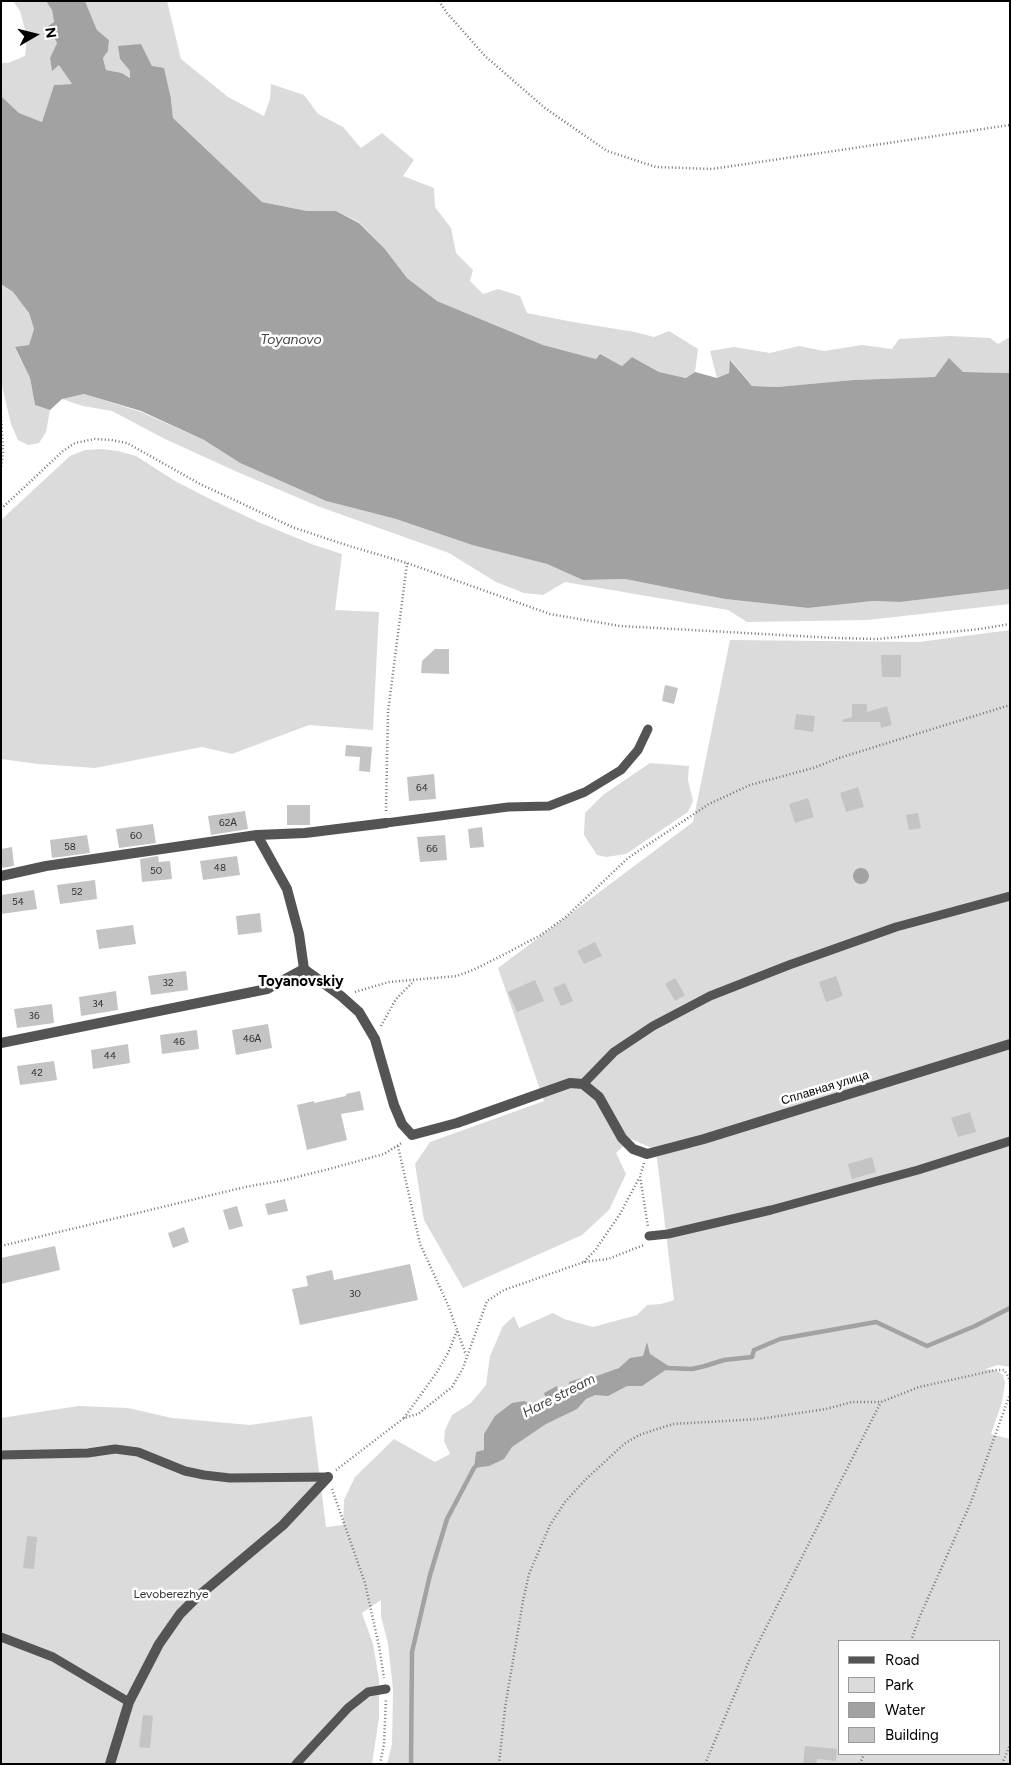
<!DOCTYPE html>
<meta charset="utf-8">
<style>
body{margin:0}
#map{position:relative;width:1011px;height:1765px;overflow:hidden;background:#fff;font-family:Figtree,sans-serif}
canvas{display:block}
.frame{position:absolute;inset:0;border:2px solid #000;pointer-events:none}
.legend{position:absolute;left:838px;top:1640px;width:162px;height:115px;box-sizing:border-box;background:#fff;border:1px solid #999;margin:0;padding:6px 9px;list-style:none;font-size:15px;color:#000}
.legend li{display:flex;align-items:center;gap:10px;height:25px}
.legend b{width:25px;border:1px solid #999}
.north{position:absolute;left:10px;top:10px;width:50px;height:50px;-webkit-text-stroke:4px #fff;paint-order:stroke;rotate:82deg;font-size:14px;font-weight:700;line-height:20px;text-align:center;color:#000}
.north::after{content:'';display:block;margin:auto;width:18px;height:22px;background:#000;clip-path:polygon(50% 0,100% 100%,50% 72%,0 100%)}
</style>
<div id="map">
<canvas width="1011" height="1765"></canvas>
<div class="frame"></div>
<ul class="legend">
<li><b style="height:6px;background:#545454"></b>Road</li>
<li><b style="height:14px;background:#dbdbdb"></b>Park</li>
<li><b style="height:14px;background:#a2a2a2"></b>Water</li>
<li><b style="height:14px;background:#c4c4c4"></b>Building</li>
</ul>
<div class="north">N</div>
</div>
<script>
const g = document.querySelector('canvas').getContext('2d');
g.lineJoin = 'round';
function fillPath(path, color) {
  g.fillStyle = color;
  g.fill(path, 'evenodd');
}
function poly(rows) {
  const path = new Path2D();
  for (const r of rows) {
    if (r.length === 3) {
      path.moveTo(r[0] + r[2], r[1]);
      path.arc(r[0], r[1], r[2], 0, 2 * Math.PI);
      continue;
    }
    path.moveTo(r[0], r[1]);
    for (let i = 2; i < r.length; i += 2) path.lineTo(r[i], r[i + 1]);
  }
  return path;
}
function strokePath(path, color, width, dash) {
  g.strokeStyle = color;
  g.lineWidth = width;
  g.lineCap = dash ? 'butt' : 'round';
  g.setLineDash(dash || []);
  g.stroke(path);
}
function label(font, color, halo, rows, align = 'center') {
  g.font = font + ' Figtree,sans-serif';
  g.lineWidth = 5;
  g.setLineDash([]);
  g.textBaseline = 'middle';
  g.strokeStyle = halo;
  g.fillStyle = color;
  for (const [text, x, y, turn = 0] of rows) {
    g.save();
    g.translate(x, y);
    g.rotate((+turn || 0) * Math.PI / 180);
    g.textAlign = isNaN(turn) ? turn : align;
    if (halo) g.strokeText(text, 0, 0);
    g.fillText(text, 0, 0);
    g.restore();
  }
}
fillPath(poly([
 [13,1,46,1,52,10,54,22,48,26,57,43,50,58,52,70,59,64,72,84,54,85,42,122,19,113,1,96,1,87,3,87,1,85,1,63,8,63,25,56,27,37,20,11],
 [85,1,167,1,181,59,228,97,264,116,270,99,271,84,304,95,318,114,343,127,361,148,382,133,414,160,403,176,434,188,435,207,451,228,456,253,473,270,470,281,483,294,498,289,520,296,527,313,573,322,635,332,654,337,669,331,698,349,695,372,687,378,659,372,632,357,622,366,600,354,596,359,543,345,437,301,407,278,385,249,359,222,336,211,307,211,262,202,173,118,171,99,152,66,141,44,120,59,130,71,131,78,122,73,106,70,103,58,108,51,109,40,97,30],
 [1,284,13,292,29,313,34,329,29,345,15,348,30,378,35,405,50,410,46,432,39,443,28,445,18,440,11,424,1,382],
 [950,336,990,338,998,344,1010,337,1010,373,963,372,936,377,853,380,777,387,752,386,731,360,729,373,717,378,710,351,734,347,770,353,799,346,824,351,862,345,892,349,899,339],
 [84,394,141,412,204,440,240,463,326,501,396,519,472,545,547,564,583,580,625,579,725,599,808,608,873,601,900,602,1010,589,1010,604,868,620,747,622,728,610,565,582,543,595,524,593,496,582,449,553,320,507,235,471,163,438,112,411,83,406,62,399],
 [102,449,118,451,136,456,175,481,212,500,258,522,314,545,342,554,335,610,379,612,373,730,309,725,232,754,202,747,95,768,38,764,1,759,1,520,70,456,85,450],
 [1010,630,1010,1367,998,1365,985,1369,996,1370,1003,1375,1005,1383,1002,1402,991,1434,1010,1439,1010,1764,387,1764,392,1744,393,1689,388,1644,381,1616,381,1600,362,1613,373,1644,379,1679,379,1718,372,1764,1,1764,1,1418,78,1406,128,1408,172,1418,250,1425,312,1416,326,1527,343,1525,344,1500,355,1477,394,1439,435,1462,450,1454,444,1441,445,1430,452,1415,471,1403,486,1385,490,1356,503,1326,514,1316,519,1328,553,1313,564,1319,593,1327,637,1315,647,1305,661,1304,674,1300,656,1150,631,1139,616,1153,626,1174,609,1210,582,1235,463,1288,424,1220,415,1164,430,1142,544,1101,498,968,693,822,730,640,919,642],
 [840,1641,1000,1641,1000,1754,840,1754],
 [650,763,689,766,688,780,693,801,688,812,626,854,606,857,597,855,584,835,585,813,603,795]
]), '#dbdbdb');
fillPath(poly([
 [46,1,85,1,97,30,109,40,108,51,103,58,106,70,122,73,130,78,130,71,120,59,118,46,141,44,152,66,164,68,171,99,173,118,262,202,307,211,336,211,359,223,385,249,407,278,437,301,543,345,596,359,600,354,622,366,632,357,659,372,686,378,695,372,717,378,729,373,730,360,752,386,777,387,853,380,935,377,949,358,963,372,1010,373,1010,589,900,602,873,601,808,608,725,599,625,579,583,580,547,564,472,545,396,519,326,501,240,463,204,440,141,411,84,394,62,399,50,410,35,405,30,378,15,347,29,345,34,329,29,313,13,292,1,284,1,96,19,113,42,122,54,85,72,84,59,65,52,71,50,58,57,43,48,26,54,22,52,10],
 [861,876,8],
 [647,1342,650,1354,670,1367,642,1386,627,1386,608,1396,595,1395,586,1399,577,1409,546,1424,512,1447,504,1459,489,1466,474,1468,476,1452,484,1450,484,1434,495,1416,512,1403,524,1401,540,1408,547,1402,544,1393,557,1386,559,1398,568,1394,569,1382,581,1378,591,1378,619,1368,630,1358,643,1356]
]), '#a2a2a2');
strokePath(poly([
 [666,1368,692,1369,705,1366,724,1360,752,1357,754,1350,780,1339,876,1322,927,1346,975,1326,1010,1308],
 [411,1764,412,1652,430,1575,447,1519,474,1468,478,1464]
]), '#a2a2a2', 4.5);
fillPath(poly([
 [435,649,449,649,449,674,421,673,422,661],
 [881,655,901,655,901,677,882,677],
 [665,685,678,688,674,704,662,701],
 [852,704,867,704,867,712,887,706,892,725,881,728,880,722,843,722,842,720,852,717],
 [796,714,815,716,813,732,794,729],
 [346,745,372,747,370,772,359,771,360,757,345,756],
 [434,774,436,799,409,801,407,777],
 [858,787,864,807,846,812,840,793],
 [808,798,814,817,795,823,789,804],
 [287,805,310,805,310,825,287,825],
 [245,811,248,829,211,835,208,816],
 [918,813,921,828,909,830,906,815],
 [153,824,156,843,119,848,116,829],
 [482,827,484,847,470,848,468,829],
 [87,835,90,853,52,858,50,840],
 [445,835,447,860,420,862,417,837],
 [12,847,14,866,1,868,1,849],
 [158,856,159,862,170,861,172,879,142,882,140,859],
 [237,856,240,875,203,880,200,861],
 [95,880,97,899,60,904,57,885],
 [34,890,37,909,1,914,1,895],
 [260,913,262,932,238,935,236,916],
 [133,925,136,944,99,949,96,930],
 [595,942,602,956,584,964,577,951],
 [186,971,188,990,151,995,148,976],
 [836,976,843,996,826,1002,819,982],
 [675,978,685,995,675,1001,665,984],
 [535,980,544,1001,517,1012,508,992],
 [565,983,573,1001,561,1006,553,988],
 [116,991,118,1010,81,1016,79,997],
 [52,1004,54,1023,17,1028,14,1009],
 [268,1024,272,1048,236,1055,232,1030],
 [197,1030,199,1049,162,1054,160,1035],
 [128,1044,130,1063,93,1069,91,1050],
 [54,1061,57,1080,20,1085,17,1066],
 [360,1091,364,1110,341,1114,347,1140,307,1150,297,1105,314,1101,314,1103,346,1096,346,1094],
 [970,1112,976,1132,958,1137,951,1118],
 [872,1157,876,1172,852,1179,848,1164],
 [285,1199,288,1211,268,1215,265,1204],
 [237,1206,243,1226,229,1230,223,1210],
 [184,1227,189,1242,173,1248,168,1233],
 [55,1246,60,1270,1,1284,1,1258],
 [410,1264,418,1300,300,1325,292,1289,308,1286,306,1276,332,1270,334,1280],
 [27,1536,37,1537,34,1569,23,1568],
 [143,1715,153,1716,150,1748,139,1747],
 [805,1746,837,1749,836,1761,817,1759,816,1764,803,1764]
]), '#c4c4c4');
strokePath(poly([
 [439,1,447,13,485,56,545,108,607,151,656,167,712,169,1010,125],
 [1,417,3,451,1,469],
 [1,509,63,451,75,443,95,439,111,440,127,443,200,484,292,527,346,545,407,563,550,614,620,626,835,638,878,639,980,629,1010,624],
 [386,811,388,712,407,563],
 [355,992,389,982,457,976,473,970,501,956,541,935,567,916,628,858,709,804,750,785,813,768,839,758,1010,705],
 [381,1026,396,999,414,981],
 [398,1146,420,1244,448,1305,466,1355],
 [644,1163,640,1176,648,1227],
 [1,1246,245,1187,285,1180,329,1169,384,1154,403,1142],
 [584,1262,596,1249,620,1214,639,1178],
 [404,1418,437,1372,448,1353,457,1331],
 [336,1470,404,1418,418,1414,452,1387,463,1368,487,1301,504,1290,584,1262,608,1259,644,1245],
 [332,1489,365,1583,379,1646,384,1678],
 [911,1641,920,1616,971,1502,1010,1394],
 [380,1764,384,1744,386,1698],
 [499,1764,505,1708,523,1601,529,1574,550,1525,565,1502,585,1480,624,1444,639,1435,673,1424,759,1419,826,1409,852,1402,881,1402,919,1387,996,1370,1004,1370,1008,1376,1010,1382],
 [705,1764,749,1661,881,1402],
 [860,1764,864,1754],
 [1002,1764,1010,1745]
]), '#767676', 2.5, [1, 2.5]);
strokePath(poly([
 [386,823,508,807,549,806,585,792,621,770,638,750,648,729],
 [583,1084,614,1052,653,1026,710,996,789,965,896,927,1010,896],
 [649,1236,668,1234,771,1210,918,1170,1010,1141],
 [1,1455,88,1453,115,1449,138,1452,185,1471,204,1475,230,1478,328,1477],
 [1,1637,53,1657,129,1702],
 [296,1764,348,1708,368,1692,386,1689]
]), '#545454', 9);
strokePath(poly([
 [257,835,305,833,386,823],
 [1,876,46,866,257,835,287,889,299,934,304,969,341,996,359,1012,375,1039,394,1105,402,1124,412,1135,457,1123,570,1083,583,1084,599,1097,622,1138,633,1149,647,1154,704,1139,1010,1044],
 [1,1043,267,989,304,969],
 [110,1764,129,1702,159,1644,180,1614,196,1598,283,1525,328,1477]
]), '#545454', 10);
label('10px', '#313131', null, [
 ["64",422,788],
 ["62А",228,823],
 ["60",136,836],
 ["58",70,847],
 ["66",432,849],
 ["48",220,868],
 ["50",156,871],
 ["52",77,892],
 ["54",18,902],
 ["32",168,983],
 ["34",98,1004],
 ["36",34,1016],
 ["46А",252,1039],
 ["46",179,1042],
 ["44",110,1056],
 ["42",37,1073],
 ["30",355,1294]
]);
label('12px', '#000', '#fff', [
 ["Сплавная улица",825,1088,-17]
]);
label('12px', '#323232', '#fff', [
 ["Levoberezhye",171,1594]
]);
label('italic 14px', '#434343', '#fff', [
 ["Toyanovo",291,340],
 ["Hare stream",559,1396,-27]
]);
label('bold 15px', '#000', '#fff', [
 ["Toyanovskiy",301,982]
]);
</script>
